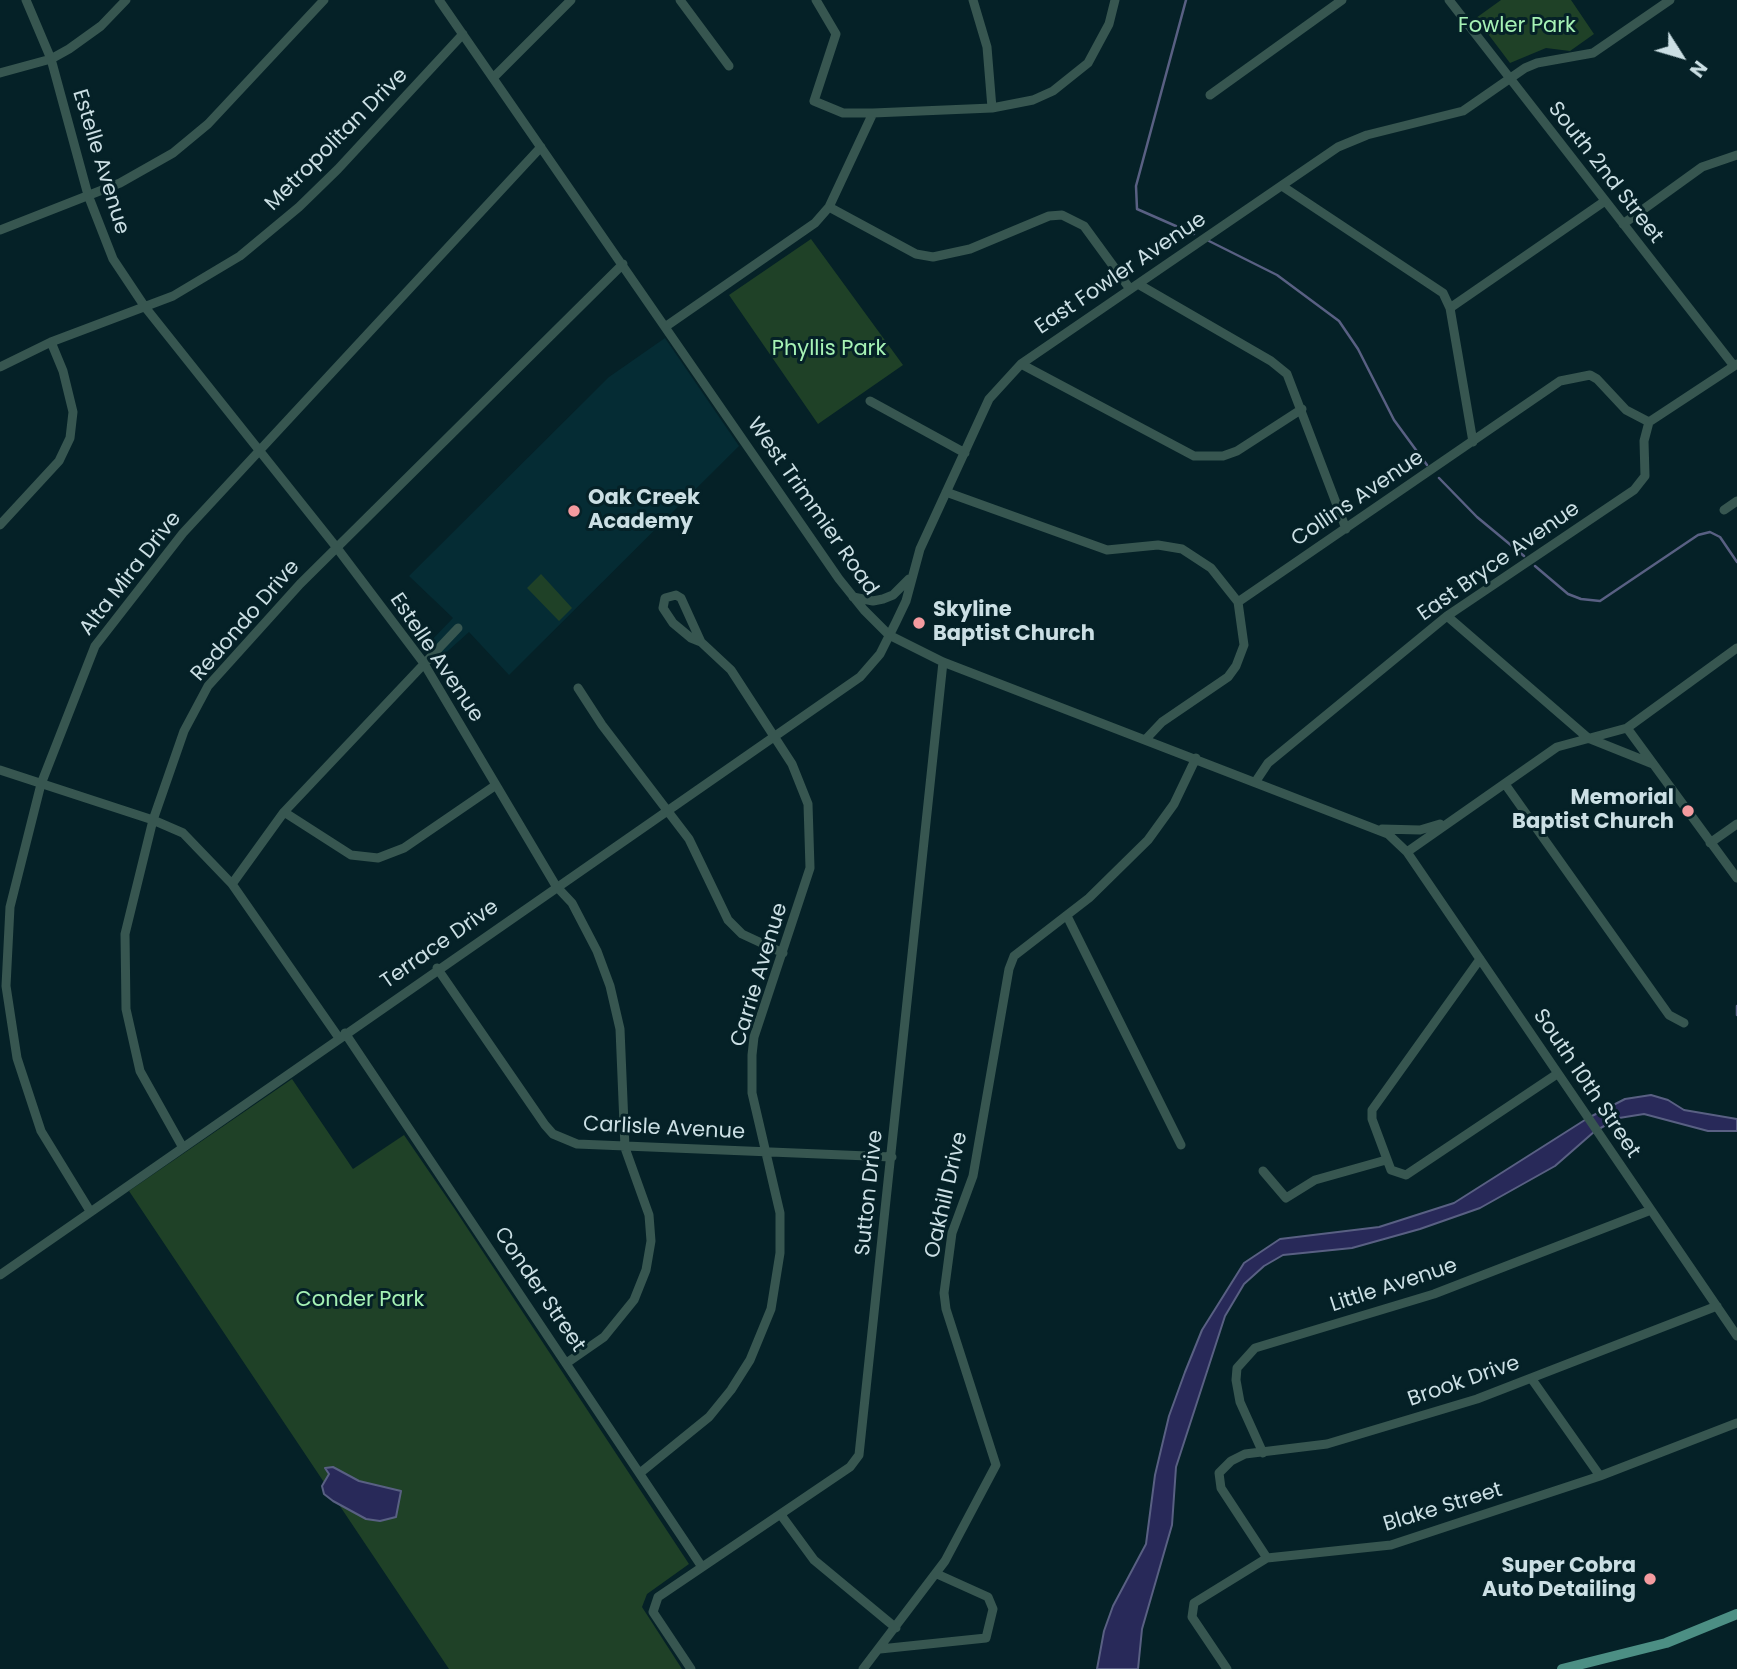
<!DOCTYPE html>
<style>
body{margin:0}
#map{position:relative;width:1737px;height:1669px;overflow:hidden;background:#052127;font-family:Poppins,sans-serif}
canvas{display:block}
.north{position:absolute;left:1646px;top:21px;width:70px;height:70px;-webkit-text-stroke:5px #052127;paint-order:stroke;rotate:127deg;font-size:19px;font-weight:700;line-height:28px;text-align:center;color:#cbdfe4}
.north::after{content:'';display:block;margin:auto;width:24px;height:32px;background:#cbdfe4;clip-path:polygon(50% 0,100% 100%,50% 72%,0 100%)}
</style>
<div id="map">
<canvas width="1737" height="1669"></canvas>
<div class="north">N</div>
</div>
<script>
const g = document.querySelector('canvas').getContext('2d');
g.lineJoin = 'round';
function fillPath(path, color) {
  g.fillStyle = color;
  g.fill(path, 'evenodd');
}
function poly(rows) {
  const path = new Path2D();
  for (const r of rows) {
    path.moveTo(r[0], r[1]);
    for (let i = 2; i < r.length; i += 2) path.lineTo(r[i], r[i + 1]);
  }
  return path;
}
function strokePath(path, color, width, dash) {
  g.strokeStyle = color;
  g.lineWidth = width;
  g.lineCap = dash ? 'butt' : 'round';
  g.setLineDash(dash || []);
  g.stroke(path);
}
function label(font, color, halo, rows, align = 'center') {
  g.font = font + ' Poppins,sans-serif';
  g.lineWidth = 6;
  g.setLineDash([]);
  g.textBaseline = 'middle';
  g.strokeStyle = halo;
  g.fillStyle = color;
  for (const [text, x, y, turn = 0] of rows) {
    g.save();
    g.translate(x, y);
    g.rotate((+turn || 0) * Math.PI / 180);
    g.textAlign = isNaN(turn) ? turn : align;
    if (halo) g.strokeText(text, 0, 0);
    g.fillText(text, 0, 0);
    g.restore();
  }
}
fillPath(poly([
 [665,338,739,446,509,675,469,632,439,659,427,645,453,618,409,576,609,377]
]), '#052c34');
fillPath(poly([
 [1501,0,1571,0,1594,34,1570,51,1546,48,1510,63,1476,18],
 [811,239,903,365,818,424,729,295],
 [541,574,572,608,559,621,527,588],
 [292,1079,353,1169,404,1135,454,1208,689,1564,647,1594,642,1607,682,1669,449,1669,129,1191]
]), '#1f4127');
const water = poly([
 [1651,1095,1668,1100,1684,1110,1737,1119,1737,1131,1708,1131,1644,1114,1619,1118,1595,1131,1555,1166,1480,1208,1420,1229,1352,1248,1283,1255,1264,1266,1244,1284,1225,1316,1176,1467,1172,1525,1142,1629,1138,1669,1097,1669,1104,1631,1113,1606,1146,1544,1155,1475,1169,1416,1185,1372,1202,1330,1244,1263,1280,1239,1379,1227,1454,1203,1588,1118,1625,1099,1651,1095],
 [333,1467,359,1481,401,1491,396,1517,380,1521,366,1519,333,1501,324,1494,322,1486,329,1474,325,1468,333,1467]
]);
fillPath(water, '#282959');
strokePath(water, '#596083', 2);
strokePath(poly([
 [1186,0,1136,186,1137,209,1194,234],
 [1209,241,1277,275,1339,321,1358,349,1394,420,1427,465],
 [1439,478,1477,517,1524,556],
 [1535,566,1568,594,1581,599,1600,601,1698,535,1710,532,1720,537,1737,562],
 [1737,1006,1737,1015]
]), '#596083', 2.5);
strokePath(poly([
 [26,0,51,59,88,195,113,259,145,307,337,548,423,662,556,886,572,903,597,951,610,986,620,1029,625,1148,649,1215,651,1241,646,1270,634,1300,604,1337,568,1362],
 [439,0,839,579,864,610,889,635,943,662,1388,834,1407,852,1737,1336],
 [680,0,729,66],
 [816,0,836,34,814,101,843,113,873,113,992,108,1033,100,1053,91,1088,63,1109,24,1115,0],
 [973,0,987,47,992,108],
 [1449,0,1734,366],
 [0,73,51,59,69,49,101,26,126,0],
 [493,78,571,0],
 [1210,95,1342,0],
 [1282,186,1443,293,1450,308,1473,442],
 [829,207,916,254,933,257,970,249,1049,216,1062,215,1084,226,1130,289],
 [1623,224,1702,167,1737,155],
 [0,230,120,183,173,153,208,124,324,0],
 [1138,284,1271,361,1287,374,1346,529],
 [1450,308,1605,201],
 [665,327,815,223,829,207,873,113],
 [1021,364,1194,456,1223,456,1237,451,1302,409],
 [0,367,51,342,173,296,240,256,299,207,338,169,463,34],
 [870,401,965,453],
 [946,492,1107,550,1158,545,1182,549,1211,568,1238,602],
 [1724,510,1737,501],
 [0,525,59,461,70,438,73,412,63,371,51,342],
 [853,597,873,601,883,599,893,595,909,579],
 [1447,616,1588,738,1653,764],
 [578,688,602,725,689,839,728,920,742,934,783,953],
 [1627,728,1737,878],
 [1145,740,1162,722,1228,677,1236,666,1244,645,1238,602,1560,381,1590,375,1597,379,1626,410,1649,422],
 [0,770,153,820,183,833,232,884,339,1038],
 [1256,781,1268,763,1447,616,1634,490,1645,476,1644,441,1649,422,1737,364],
 [1505,784,1669,1015,1684,1023],
 [284,812,351,855,378,858,404,848,496,785],
 [1382,829,1420,830,1440,824],
 [1710,843,1737,824],
 [1407,852,1557,747,1627,728,1737,648],
 [232,884,284,812,458,628],
 [1067,916,1181,1145],
 [1480,959,1372,1110,1372,1119,1391,1170,1406,1175,1557,1074],
 [437,968,545,1125,553,1134,577,1144,892,1157],
 [345,1033,702,1567],
 [182,1146,140,1071,126,1009,125,934,153,820,184,731,208,686,300,584,623,264],
 [1263,1171,1286,1198,1315,1180,1386,1160],
 [90,1211,41,1131,17,1058,6,986,10,907,41,784,95,646,183,533,541,147],
 [0,1275,860,677,880,654,896,622,906,601,920,549,989,399,1021,364,1338,147,1367,135,1463,111,1525,68,1537,63,1593,53,1670,0],
 [1531,1378,1600,1476],
 [1263,1453,1240,1402,1236,1380,1237,1368,1255,1348,1434,1294,1651,1210],
 [640,1473,709,1417,731,1390,750,1360,771,1309,780,1253,780,1213,752,1093,752,1055,754,1037,810,868,808,804,792,764,731,670,701,642,681,598,676,595,665,598,663,608,673,623,691,638,701,642],
 [781,1515,814,1560,896,1628],
 [1267,1558,1221,1488,1219,1473,1231,1461,1245,1454,1327,1444,1477,1399,1717,1306],
 [880,1649,986,1638,993,1609,988,1597,937,1574],
 [691,1669,653,1612,658,1597,850,1467,859,1455,943,662],
 [863,1669,945,1561,996,1465,946,1309,944,1293,952,1233,973,1176,1009,969,1014,956,1089,898,1148,840,1174,804,1196,758],
 [1227,1669,1192,1617,1194,1603,1267,1558,1391,1545,1600,1476,1737,1423]
]), '#375650', 9);
strokePath(poly([
 [1562,1669,1666,1643,1737,1614]
]), '#4c8f84', 10);
for (const [x, y, r, color] of [
 [574,511,7,"#f49b9f"],
 [919,623,7,"#f49b9f"],
 [1688,811,7,"#f49b9f"],
 [1650,1579,7,"#f49b9f"]
]) {
  const dot = new Path2D();
  dot.arc(x, y, r, 0, 2 * Math.PI);
  g.fillStyle = color;
  g.fill(dot);
  strokePath(dot, '#052127', 2.5);
}
label('21px', '#a6f2b5', '#052127', [
 ["Fowler Park",1517,27],
 ["Phyllis Park",829,350],
 ["Conder Park",360,1301]
]);
label('21px', '#cbdfe4', '#052127', [
 ["Metropolitan Drive",337,140,-45],
 ["Estelle Avenue",100,162,73],
 ["South 2nd Street",1605,173,52],
 ["East Fowler Avenue",1121,274,-34],
 ["Collins Avenue",1358,499,-34],
 ["West Trimmier Road",812,507,55],
 ["East Bryce Avenue",1499,562,-35],
 ["Alta Mira Drive",131,574,-52],
 ["Redondo Drive",246,621,-49],
 ["Estelle Avenue",436,658,56],
 ["Terrace Drive",440,945,-35],
 ["Carrie Avenue",760,975,-73],
 ["South 10th Street",1586,1084,56],
 ["Carlisle Avenue",664,1129,3],
 ["Sutton Drive",870,1193,-84],
 ["Oakhill Drive",947,1195,-77],
 ["Little Avenue",1394,1286,-18],
 ["Conder Street",539,1290,56],
 ["Brook Drive",1464,1382,-19],
 ["Blake Street",1443,1508,-17]
]);
label('bold 21px', '#cbdfe4', '#052127', [
 ["Oak Creek",588,499],
 ["Academy",588,523],
 ["Skyline",933,611],
 ["Baptist Church",933,635],
 ["Memorial",1674,799,"right"],
 ["Baptist Church",1674,823,"right"],
 ["Super Cobra",1636,1567,"right"],
 ["Auto Detailing",1636,1591,"right"]
], 'left');
</script>
